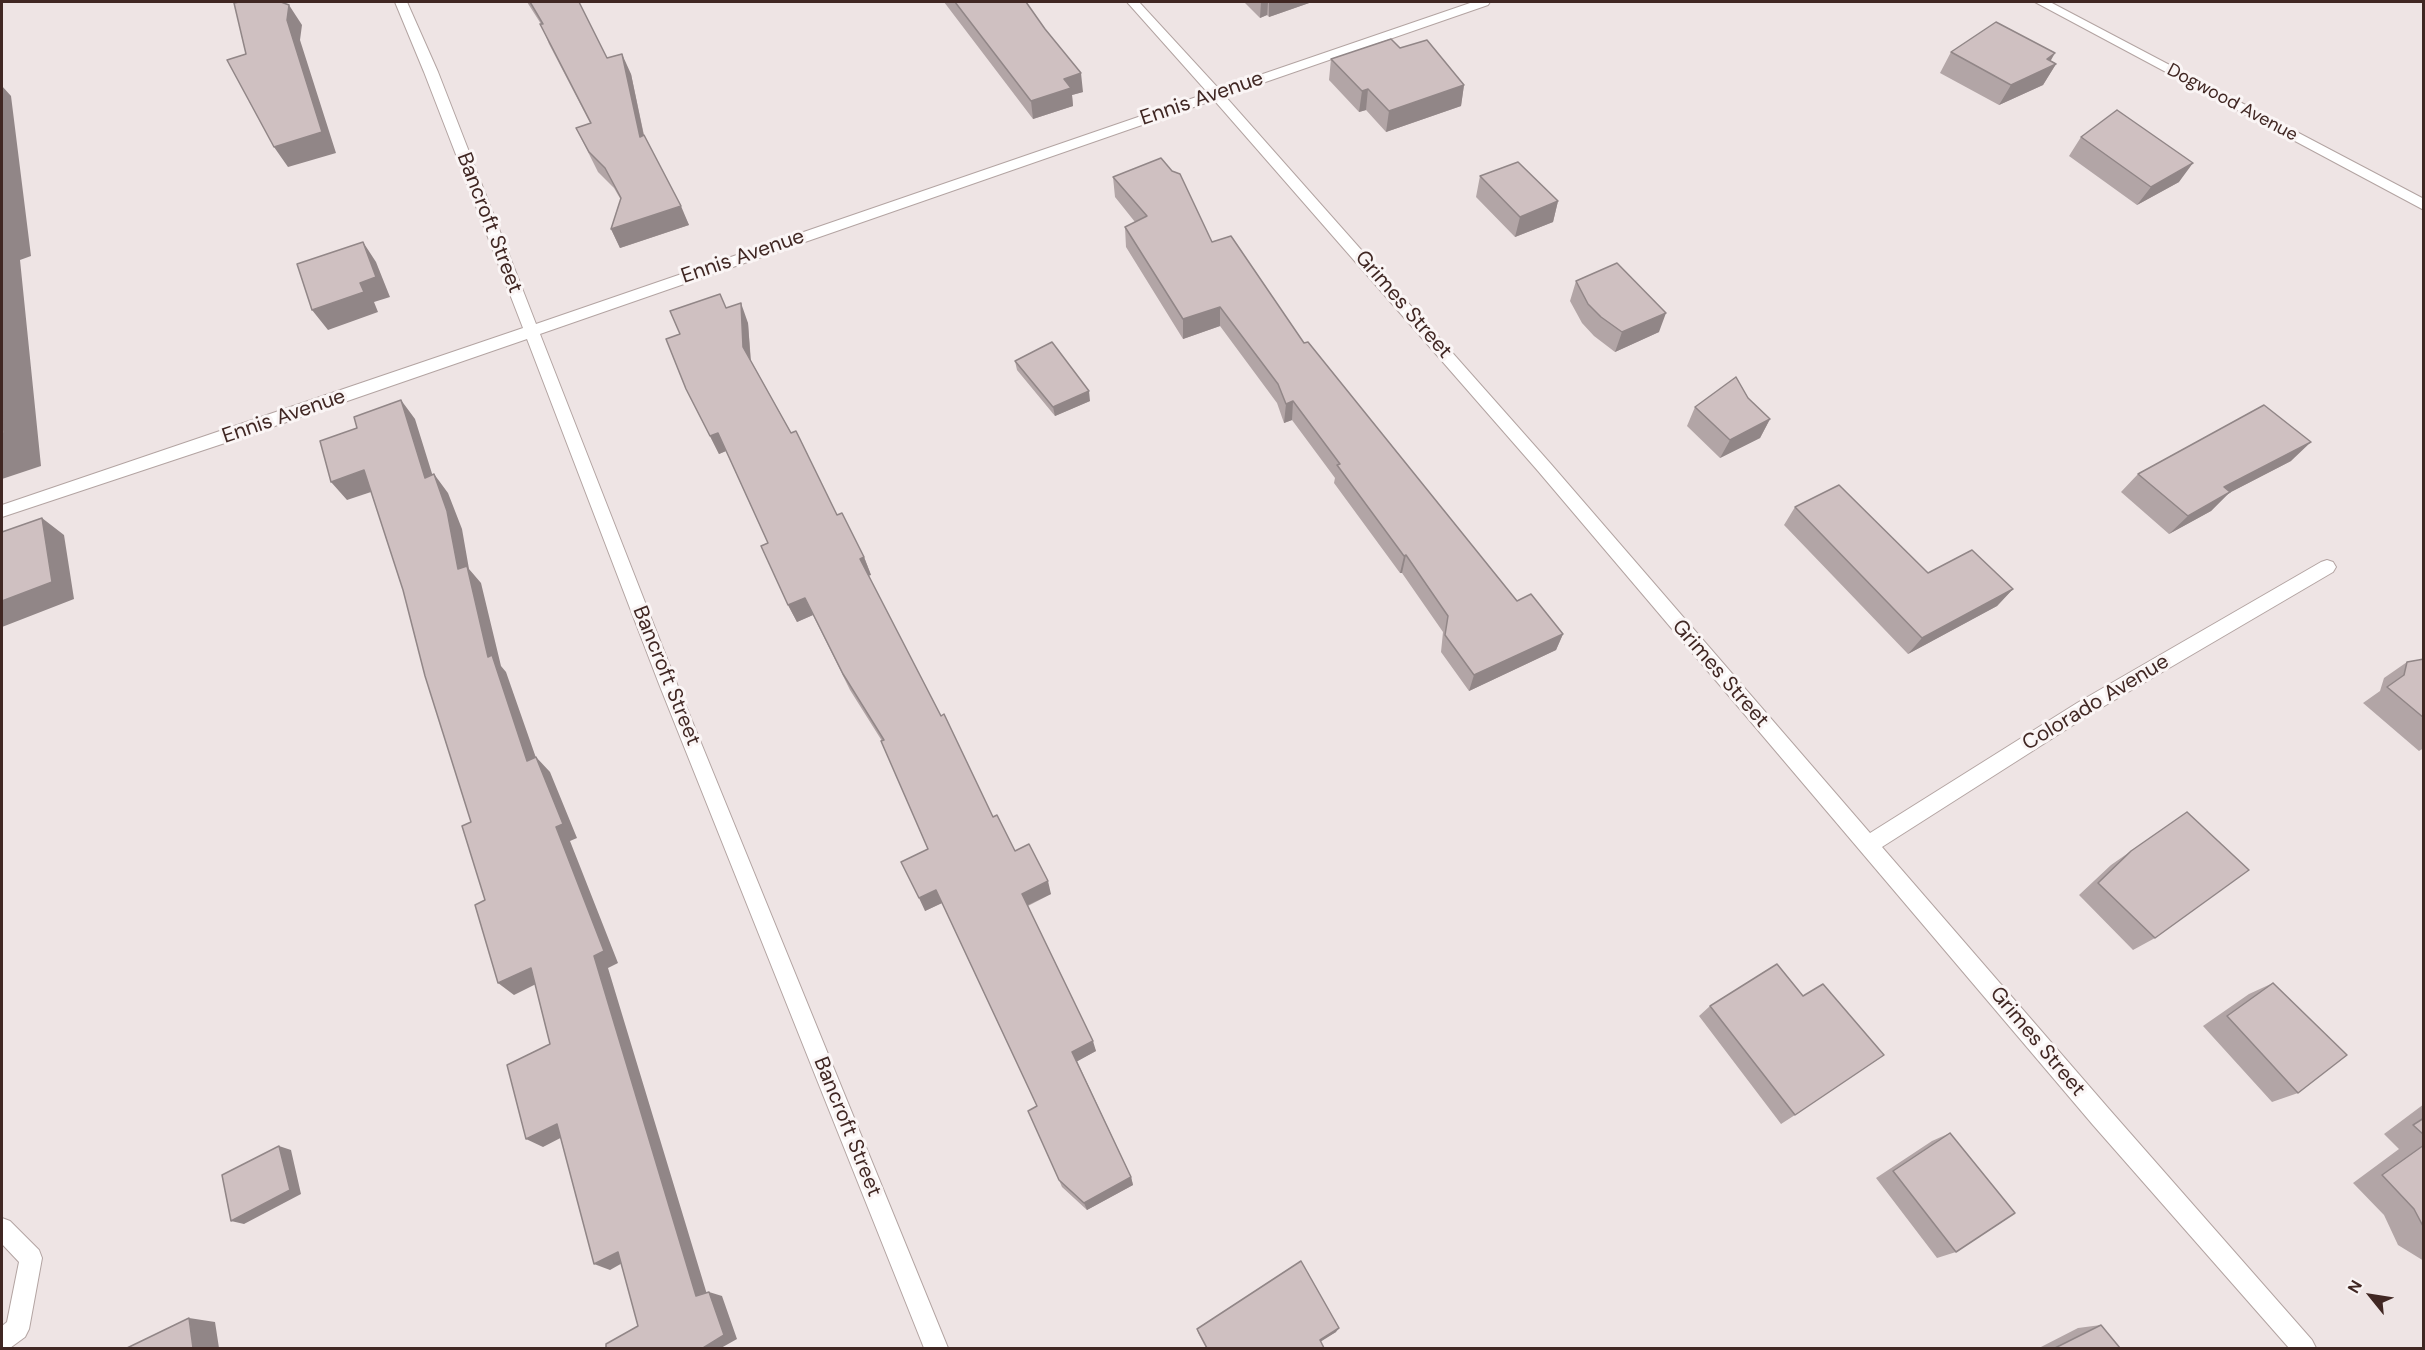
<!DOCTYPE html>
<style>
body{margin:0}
#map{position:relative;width:2425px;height:1350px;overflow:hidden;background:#eee4e4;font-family:"DM Sans",sans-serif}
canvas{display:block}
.frame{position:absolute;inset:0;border:3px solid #402723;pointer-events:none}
.north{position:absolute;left:2341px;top:1266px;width:60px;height:60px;-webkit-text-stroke:4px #faf5f5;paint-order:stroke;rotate:300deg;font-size:16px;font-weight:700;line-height:24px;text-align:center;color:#402723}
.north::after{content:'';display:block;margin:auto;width:21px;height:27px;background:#402723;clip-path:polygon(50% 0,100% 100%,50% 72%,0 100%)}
</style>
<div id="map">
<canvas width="2425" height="1350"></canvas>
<div class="frame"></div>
<div class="north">N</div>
</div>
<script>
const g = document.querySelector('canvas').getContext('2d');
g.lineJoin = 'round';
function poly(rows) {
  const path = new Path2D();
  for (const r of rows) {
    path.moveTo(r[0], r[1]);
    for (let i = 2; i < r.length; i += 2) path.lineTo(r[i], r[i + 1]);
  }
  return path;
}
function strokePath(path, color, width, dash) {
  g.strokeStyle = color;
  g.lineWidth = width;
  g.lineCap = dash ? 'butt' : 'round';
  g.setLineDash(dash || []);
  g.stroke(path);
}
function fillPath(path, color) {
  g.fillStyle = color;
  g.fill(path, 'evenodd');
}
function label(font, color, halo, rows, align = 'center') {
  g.font = font + ' "DM Sans",sans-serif';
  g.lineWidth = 6;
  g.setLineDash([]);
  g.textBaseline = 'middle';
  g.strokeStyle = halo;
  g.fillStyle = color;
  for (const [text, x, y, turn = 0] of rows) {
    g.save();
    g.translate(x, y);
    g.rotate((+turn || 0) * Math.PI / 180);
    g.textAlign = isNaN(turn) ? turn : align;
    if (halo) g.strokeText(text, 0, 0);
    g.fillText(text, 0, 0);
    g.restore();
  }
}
const minor = poly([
 [395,2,407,2,438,72,536,324,1208,93,1127,2,1139,2,1219,89,1473,2,1490,2,1488,5,1225,96,1550,463,1870,833,2077,703,2321,562,2327,560,2333,562,2336,567,2333,572,2089,715,1882,847,2109,1109,2312,1340,2316,1348,2289,1348,2093,1125,1538,471,1214,100,540,334,677,684,948,1348,924,1348,659,684,527,339,243,437,2,517,2,505,523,328,424,72,395,2],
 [2035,2,2050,2,2424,199,2424,210,2035,2],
 [2,1218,10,1221,39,1250,42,1258,29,1329,25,1337,10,1348,2,1348,2,1326,7,1322,19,1262,2,1244,2,1218]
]);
strokePath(minor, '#b3a4a2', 2);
fillPath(minor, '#fff');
fillPath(poly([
 [527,2,579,2,607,58,631,74,644,135,689,225,620,248,611,229,621,200,614,188,598,172,576,128,590,123,549,44,541,24],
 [944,2,1026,2,1083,92,1072,95,1073,106,1033,119],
 [1244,2,1312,2,1269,17,1267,15,1260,18],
 [1400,48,1464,85,1461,106,1386,132,1366,110,1359,112,1329,80,1331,59],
 [1951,52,2051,61,2056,64,2043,85,1999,105,1940,73],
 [2081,137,2179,182,2137,205,2069,156],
 [1480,176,1558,201,1553,222,1515,237,1476,197],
 [1113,177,1212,242,1304,343,1517,601,1563,634,1556,650,1469,691,1441,652,1443,632,1402,573,1400,573,1334,483,1335,478,1292,420,1284,423,1277,403,1220,326,1183,339,1126,247,1125,227,1135,222,1115,197],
 [1576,281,1659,332,1615,352,1594,336,1582,323,1570,301],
 [726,308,748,323,751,361,837,515,864,557,871,575,868,576,993,817,1015,851,1051,894,1028,906,1096,1051,1077,1061,1131,1177,1133,1185,1087,1210,1062,1187,1059,1180,1037,1106,942,903,925,911,928,849,882,741,850,690,813,615,797,622,788,605,768,543,726,451,719,454,686,389,680,334],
 [1015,361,1090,401,1055,416,1017,370],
 [1748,398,1770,419,1760,438,1720,458,1687,426,1695,407],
 [2291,461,2229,493,2211,511,2169,534,2121,492,2138,474],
 [1795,507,1928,573,2013,589,1997,606,1908,654,1784,525],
 [2424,659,2424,748,2419,751,2363,703,2380,691,2384,678,2407,662],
 [2187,812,2155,938,2133,950,2079,895,2111,865],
 [2273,983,2298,1093,2272,1102,2203,1026,2249,994],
 [1803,996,1795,1115,1781,1124,1699,1016,1710,1006],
 [2424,1104,2424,1261,2398,1245,2384,1215,2353,1183,2399,1149,2384,1134],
 [1950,1133,1956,1252,1937,1258,1876,1178,1932,1141],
 [2101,1325,2120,1348,2039,1348,2078,1328],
 [1197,1329,1336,1332,1320,1341,1324,1348,1206,1348,1198,1333]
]), '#b2a5a6');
fillPath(poly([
 [280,2,284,2,288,9,289,5,302,25,300,40,336,153,288,167,274,147],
 [1261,2,1268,2,1267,15,1260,18],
 [1269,2,1312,2,1269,17],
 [2055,53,2046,69,2056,64,2043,85,1999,105,2011,85],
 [622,54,631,74,648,156,640,137],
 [1081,73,1083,92,1072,95,1073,106,1033,119,1031,101,1064,79],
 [1464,85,1461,106,1386,132,1389,111],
 [2,86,11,96,31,256,20,260,41,466,2,479],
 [1368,89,1366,110,1359,112,1362,91],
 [2193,163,2179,182,2137,205,2151,187],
 [1558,201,1553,222,1515,237,1520,217],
 [681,206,689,225,620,248,611,229],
 [363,242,376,262,390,297,374,302,378,312,328,330,312,310,360,283],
 [741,303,748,323,751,366,743,347],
 [1220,307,1220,326,1183,339,1183,319],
 [1666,313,1659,332,1615,352,1622,332],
 [1089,391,1090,401,1055,416,1053,407],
 [401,400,415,419,439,496,425,478],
 [1293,401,1292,420,1284,423,1286,404],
 [1770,419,1760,438,1720,458,1730,440],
 [718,433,726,451,719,454,710,436],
 [2311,442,2291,461,2229,493,2211,511,2169,534,2188,516,2224,487],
 [364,470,380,489,347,500,331,482],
 [434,474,448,493,462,529,469,569,481,583,501,666,506,672,542,775,527,761,488,657,458,569],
 [42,518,64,535,74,599,2,627,2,601],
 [1406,555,1402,573,1400,573,1404,556],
 [864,557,871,575,866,576,860,559],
 [2013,589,1997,606,1908,654,1922,638],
 [805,598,813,615,797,622,788,605],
 [1563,634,1556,650,1469,691,1474,675],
 [536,757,550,772,577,838,570,841,618,963,608,968,709,1301,696,1296,594,956],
 [1048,881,1051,894,1026,906,1022,894],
 [936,890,942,903,925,911,919,898],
 [531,968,546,979,514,995,498,983],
 [1093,1041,1096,1051,1076,1062,1072,1052],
 [557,1124,572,1132,543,1147,526,1139],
 [279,1146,291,1150,301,1194,244,1224,231,1221],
 [1131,1177,1133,1185,1087,1210,1084,1203],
 [618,1252,633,1257,610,1270,594,1264],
 [709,1292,722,1296,737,1339,721,1348,703,1348],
 [189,1318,215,1322,219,1348,193,1348],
 [1339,1328,1336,1332,1317,1344,1320,1340]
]), '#918687');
const building = poly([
 [239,2,281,2,289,5,287,20,322,132,274,147,227,60,246,54,234,3,239,2],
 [530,2,579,2,607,58,622,54,640,137,644,135,681,206,611,229,621,198,605,168,589,152,576,128,591,123,540,24,543,24,530,2],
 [955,2,1026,2,1045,29,1081,73,1064,79,1071,88,1031,101,955,2],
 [1996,22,2055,53,2047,59,2056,64,2011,85,1951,52,1996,22],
 [1391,39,1400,48,1427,40,1464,85,1389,111,1368,89,1362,91,1331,59,1391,39],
 [2117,110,2193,163,2151,187,2081,137,2117,110],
 [1161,158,1172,171,1180,174,1212,242,1231,236,1304,343,1308,342,1517,601,1531,594,1563,634,1474,675,1445,635,1448,616,1406,555,1404,556,1337,465,1340,464,1293,401,1286,404,1278,384,1220,307,1183,319,1125,227,1147,216,1113,177,1161,158],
 [1518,162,1558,201,1520,217,1480,176,1518,162],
 [363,242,376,277,360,283,364,292,312,310,297,264,363,242],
 [1617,263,1666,313,1622,332,1601,317,1588,304,1576,281,1617,263],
 [720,294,726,308,741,303,743,347,791,433,796,431,837,515,842,513,864,557,860,559,941,716,944,714,993,817,997,815,1015,851,1029,844,1048,881,1022,894,1093,1041,1072,1052,1131,1177,1084,1203,1059,1180,1028,1111,1037,1106,936,890,919,898,901,862,928,849,881,741,884,740,843,674,805,598,788,605,761,546,768,543,718,433,710,436,686,389,666,339,680,334,670,311,720,294],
 [1052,342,1089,391,1053,407,1015,361,1052,342],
 [1736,377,1748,398,1770,419,1730,440,1695,407,1736,377],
 [401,400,425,478,434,474,447,511,458,569,467,566,488,657,492,655,527,761,536,757,563,824,556,827,604,951,594,956,696,1296,709,1292,724,1335,703,1348,606,1348,606,1344,638,1326,618,1252,594,1264,557,1124,526,1139,507,1065,550,1044,531,968,498,983,475,905,485,900,462,826,471,822,425,676,403,590,364,470,331,482,320,441,357,428,354,417,401,400],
 [2264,405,2311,442,2224,487,2230,492,2188,516,2138,474,2264,405],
 [2,408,4,433,2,434,2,408],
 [1839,485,1928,573,1972,550,2013,589,1922,638,1795,507,1839,485],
 [42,518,52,582,2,601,2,532,42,518],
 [2424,659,2424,718,2387,687,2404,675,2407,662,2424,659],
 [2187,812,2249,870,2155,938,2098,883,2131,851,2187,812],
 [1777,964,1803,996,1823,984,1884,1055,1795,1115,1710,1006,1777,964],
 [2273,983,2347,1055,2298,1093,2227,1016,2273,983],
 [2424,1118,2424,1135,2413,1125,2424,1118],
 [1950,1133,2015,1213,1956,1252,1893,1171,1950,1133],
 [2424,1145,2424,1228,2414,1209,2382,1175,2424,1145],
 [279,1146,290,1190,231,1221,222,1175,279,1146],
 [1301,1261,1339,1328,1320,1340,1324,1348,1207,1348,1197,1329,1301,1261],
 [189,1318,193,1348,127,1348,189,1318],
 [2101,1325,2120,1348,2055,1348,2101,1325]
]);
fillPath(building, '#cfc0c1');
strokePath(building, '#918687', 1.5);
label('18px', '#402723', '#faf5f5', [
 ["Dogwood Avenue",2232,103,28]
]);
label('21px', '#402723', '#faf5f5', [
 ["Ennis Avenue",1202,99,-19],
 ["Bancroft Street",489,223,69],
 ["Ennis Avenue",743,257,-19],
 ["Grimes Street",1403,305,49],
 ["Ennis Avenue",284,417,-19],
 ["Grimes Street",1720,674,49],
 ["Bancroft Street",666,676,68],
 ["Colorado Avenue",2096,703,-31],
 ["Grimes Street",2037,1042,50],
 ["Bancroft Street",847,1127,68]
]);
</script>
